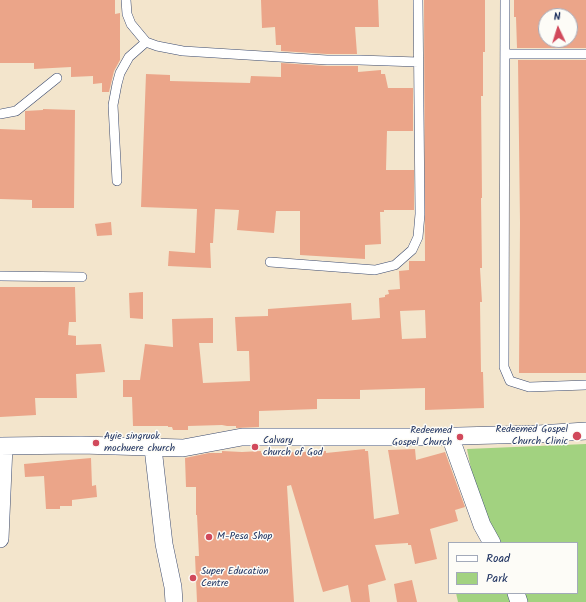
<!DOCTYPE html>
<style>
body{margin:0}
#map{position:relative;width:586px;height:602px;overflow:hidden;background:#f3e5cc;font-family:Kalam,sans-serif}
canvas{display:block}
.legend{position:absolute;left:448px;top:542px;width:130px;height:52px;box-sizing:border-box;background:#fdfcf7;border:1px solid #a3aaba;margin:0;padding:5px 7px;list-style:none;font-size:12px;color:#1b2f5e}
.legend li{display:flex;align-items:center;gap:8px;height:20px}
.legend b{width:20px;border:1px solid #a3aaba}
.north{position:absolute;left:538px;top:8px;width:40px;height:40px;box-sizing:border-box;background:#fdfcf7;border:1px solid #a3aaba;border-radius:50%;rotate:356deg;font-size:11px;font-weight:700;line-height:16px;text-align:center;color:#1b2f5e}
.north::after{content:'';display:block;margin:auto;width:14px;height:18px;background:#d1495b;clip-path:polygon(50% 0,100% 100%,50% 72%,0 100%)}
</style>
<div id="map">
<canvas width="586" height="602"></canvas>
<ul class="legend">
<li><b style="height:5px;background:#fff"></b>Road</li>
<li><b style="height:11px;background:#a2d280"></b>Park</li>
</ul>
<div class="north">N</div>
</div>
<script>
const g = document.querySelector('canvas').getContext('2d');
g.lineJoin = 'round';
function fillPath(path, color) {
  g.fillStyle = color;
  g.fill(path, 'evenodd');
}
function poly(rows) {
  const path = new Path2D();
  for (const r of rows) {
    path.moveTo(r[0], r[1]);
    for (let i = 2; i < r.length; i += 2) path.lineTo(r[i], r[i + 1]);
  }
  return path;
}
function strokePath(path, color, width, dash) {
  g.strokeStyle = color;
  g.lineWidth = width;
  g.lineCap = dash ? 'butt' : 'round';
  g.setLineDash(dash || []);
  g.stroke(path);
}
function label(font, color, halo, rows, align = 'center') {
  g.font = font + ' Kalam,sans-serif';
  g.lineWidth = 3;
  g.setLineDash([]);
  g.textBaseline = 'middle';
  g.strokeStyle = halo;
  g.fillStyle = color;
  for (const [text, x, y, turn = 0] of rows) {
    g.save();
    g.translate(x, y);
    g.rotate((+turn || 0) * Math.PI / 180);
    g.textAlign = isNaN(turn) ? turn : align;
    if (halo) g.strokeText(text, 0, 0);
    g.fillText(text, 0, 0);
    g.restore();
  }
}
fillPath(poly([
 [586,444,586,602,458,602,456,593,577,593,577,543,486,543,467,449]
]), '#a2d280');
fillPath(poly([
 [0,0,115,0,115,14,120,13,120,60,114,71,109,92,102,92,102,83,93,84,93,76,71,77,71,67,34,69,34,63,0,63],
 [261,0,378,0,379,27,355,27,357,54,327,54,281,51,281,45,276,45,275,27,262,28],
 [424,0,485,0,485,52,483,52,483,96,481,96,482,198,481,198,482,268,480,268,482,302,480,302,481,372,483,372,484,408,425,410,425,388,360,390,360,399,317,399,317,409,259,411,259,427,236,428,236,426,227,426,222,425,188,426,188,430,173,430,172,427,168,427,168,426,133,426,132,397,123,397,123,380,140,380,145,344,173,347,172,319,213,318,213,343,199,343,203,383,250,381,249,351,237,351,235,317,268,316,268,309,351,303,352,320,380,318,379,298,385,297,385,295,389,294,388,290,400,289,399,271,409,270,409,261,425,261],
 [425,310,426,338,402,339,400,311],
 [514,0,586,0,586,48,517,48,516,17,514,17],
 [546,16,570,16,570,40,546,40],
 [518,60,586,60,586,373,519,373,520,223],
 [281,63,327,66,358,66,358,72,381,70,381,74,385,74,388,88,413,88,413,131,387,131,386,170,414,170,414,210,384,210,384,212,380,212,381,244,365,245,365,259,300,255,300,211,276,211,274,233,237,230,239,210,215,209,213,243,210,243,211,268,168,266,169,251,195,253,197,209,141,207,146,74,170,75,170,81,250,83,251,76,281,77],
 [43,109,75,110,74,208,32,208,32,200,0,199,0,129,25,130,25,111,43,110],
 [111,222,112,235,97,236,95,224],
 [0,287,75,287,76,322,69,322,68,335,76,336,76,345,101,344,105,372,76,374,77,398,35,398,36,415,0,417],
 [143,292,143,319,130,318,129,293],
 [365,449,365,451,368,451,374,519,399,514,388,450,415,449,416,460,445,452,465,507,455,510,458,521,430,529,437,559,415,564,411,545,408,545,408,543,375,545,386,580,368,585,370,602,351,602,348,585,323,592,291,485,287,486,294,602,197,602,195,556,199,556,197,515,196,515,196,487,186,487,185,458,209,453,222,453,222,451,242,452,261,451,261,453,272,452,272,453,326,451,326,453],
 [91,458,92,486,96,485,97,497,72,500,72,506,60,506,60,509,46,509,44,476,25,477,24,464],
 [412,580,417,602,397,602,394,584]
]), '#eba589');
const lane = poly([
 [126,0,127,14,131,24,146,42,157,46,183,51,327,60,359,60,418,62],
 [505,0,504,367,510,381,529,387,586,385],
 [505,54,586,54],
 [0,114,16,111,57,78],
 [117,181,113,105,117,84,120,73,129,57,146,42],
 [270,262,375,270,395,265,412,250,418,237,420,214,418,0],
 [0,276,82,277]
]);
const street = poly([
 [450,436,482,525,492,543],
 [0,446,81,445,183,448,242,437,418,437,538,434,586,431],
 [153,448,164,544,173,587,174,602],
 [0,539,4,446],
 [516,593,519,602]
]);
strokePath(lane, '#3b4a6e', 10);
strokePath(street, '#3b4a6e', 18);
strokePath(lane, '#fff', 9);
strokePath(street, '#fff', 17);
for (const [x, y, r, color] of [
 [577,436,5,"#d1495b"],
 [460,437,4,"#d1495b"],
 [96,443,4,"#d1495b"],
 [255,447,4,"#d1495b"],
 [209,537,4,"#d1495b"],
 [193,578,4,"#d1495b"]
]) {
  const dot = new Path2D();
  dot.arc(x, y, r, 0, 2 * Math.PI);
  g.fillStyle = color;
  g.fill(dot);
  strokePath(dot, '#fdfcf7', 1.5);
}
label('10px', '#1b2f5e', '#fdfcf7', [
 ["Redeemed Gospel",568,430,"right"],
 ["Church Clinic",568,442,"right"],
 ["Redeemed",452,431,"right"],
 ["Gospel Church",452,443,"right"],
 ["Ayie singruok",104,437],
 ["mochuere church",104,449],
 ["Calvary",263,441],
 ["church of God",263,453],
 ["M-Pesa Shop",217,537],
 ["Super Education",201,572],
 ["Centre",201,584]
], 'left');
</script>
